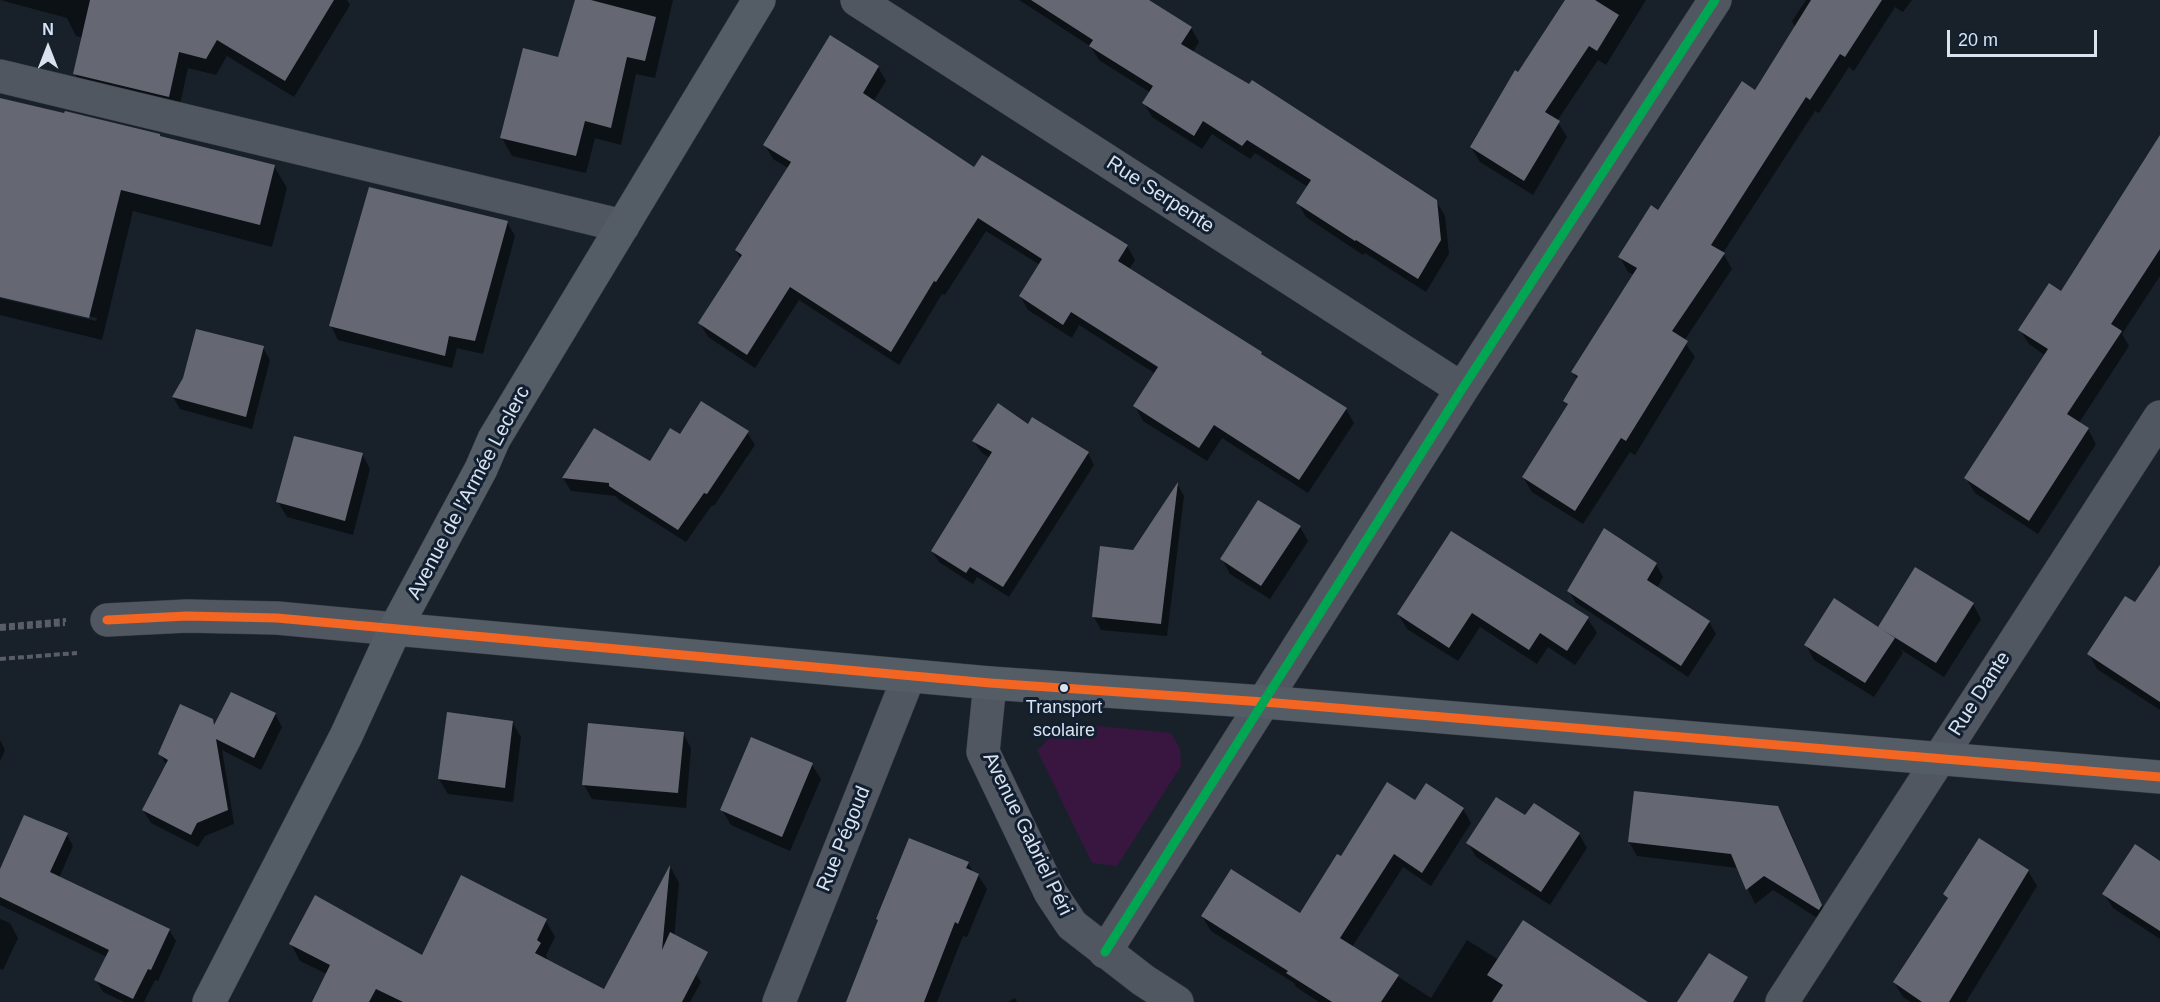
<!DOCTYPE html>
<meta charset="utf-8">
<style>
body{margin:0}
#map{position:relative;width:2160px;height:1002px;overflow:hidden;background:#18202a;font-family:Helvetica,sans-serif}
canvas{display:block}
.north{position:absolute;left:18px;top:18px;width:60px;height:60px;-webkit-text-stroke:4px #111f31;paint-order:stroke;rotate:0deg;font-size:16px;font-weight:700;line-height:24px;text-align:center;color:#d9e3ef}
.north::after{content:'';display:block;margin:auto;width:21px;height:27px;background:#d9e3ef;clip-path:polygon(50% 0,100% 100%,50% 72%,0 100%)}
.scale{position:absolute;left:1947px;top:30px;width:150px;height:27px;box-sizing:border-box;border:3px solid #d9e3ef;border-top:0;padding-left:8px;font-size:18px;line-height:21px;white-space:nowrap;color:#d9e3ef;-webkit-text-stroke:4px #111f31;paint-order:stroke}
</style>
<div id="map">
<canvas width="2160" height="1002"></canvas>
<div class="north">N</div>
<div class="scale">20 m</div>
</div>
<script>
const g = document.querySelector('canvas').getContext('2d');
g.lineJoin = 'round';
function fillPath(path, color) {
  g.fillStyle = color;
  g.fill(path, 'evenodd');
}
function poly(rows) {
  const path = new Path2D();
  for (const r of rows) {
    path.moveTo(r[0], r[1]);
    for (let i = 2; i < r.length; i += 2) path.lineTo(r[i], r[i + 1]);
  }
  return path;
}
function strokePath(path, color, width, dash) {
  g.strokeStyle = color;
  g.lineWidth = width;
  g.lineCap = dash ? 'butt' : 'round';
  g.setLineDash(dash || []);
  g.stroke(path);
}
function label(font, color, halo, rows, align = 'center') {
  g.font = font + ' Helvetica,sans-serif';
  g.lineWidth = 6;
  g.setLineDash([]);
  g.textBaseline = 'middle';
  g.strokeStyle = halo;
  g.fillStyle = color;
  for (const [text, x, y, turn = 0] of rows) {
    g.save();
    g.translate(x, y);
    g.rotate((+turn || 0) * Math.PI / 180);
    g.textAlign = isNaN(turn) ? turn : align;
    if (halo) g.strokeText(text, 0, 0);
    g.fillText(text, 0, 0);
    g.restore();
  }
}
fillPath(poly([
 [1067,723,1171,733,1180,749,1181,766,1117,866,1092,863,1037,750]
]), '#391640');
fillPath(poly([
 [0,0,347,0,350,5,294,97,227,56,216,75,188,68,178,113,85,91,75,74,83,38,76,36,67,18],
 [576,0,673,0,655,78,636,74,621,145,595,138,586,173,512,156,502,138,559,59],
 [1019,0,1146,0,1191,28,1199,42,1193,52,1436,201,1445,216,1449,254,1426,292,1365,253,1363,255,1306,217,1298,203,1308,187,1255,153,1250,159,1212,134,1202,149,1152,117,1144,103,1151,93,1099,60,1090,46],
 [1567,0,1646,0,1606,65,1598,60,1557,121,1567,137,1533,195,1480,162,1471,147],
 [1806,0,1912,0,1903,12,1895,7,1854,71,1849,67,1819,113,1815,111,1723,253,1732,269,1684,341,1695,357,1635,455,1630,452,1583,524,1532,492,1523,477,1568,406,1565,401,1578,381,1573,372,1634,275,1628,272,1620,257,1658,213,1755,92,1795,27,1792,21],
 [878,67,886,81,873,102,974,169,1127,246,1135,260,1129,269,1261,353,1264,358,1346,409,1354,423,1308,493,1222,438,1207,461,1143,421,1135,406,1156,374,1079,325,1072,338,1028,310,1020,296,1040,265,986,231,945,295,942,294,899,365,799,300,755,368,708,337,700,323,741,259,736,251,788,168,773,159,765,145],
 [0,100,274,166,287,188,272,247,133,211,102,340,0,315,0,298,96,321,97,318,0,295],
 [2160,138,2160,276,2122,334,2129,346,2079,423,2088,429,2096,444,2038,534,1975,493,1966,478,2046,356,2029,344,2020,330,2061,293],
 [507,222,515,236,483,354,457,348,452,368,338,340,331,326],
 [263,348,270,360,252,429,180,409,173,397],
 [1028,426,1088,453,1094,465,1009,597,977,577,973,584,939,562,932,551,990,458,981,452,974,441],
 [747,432,755,445,714,506,712,505,686,542,618,499,616,496,571,491,563,478,650,463],
 [362,454,370,469,353,535,287,517,278,502],
 [1178,485,1184,496,1167,636,1101,630,1094,617],
 [1300,527,1308,541,1270,599,1230,574,1222,559],
 [1451,533,1588,619,1597,633,1575,665,1548,647,1537,664,1480,627,1458,661,1407,629,1398,614],
 [1656,564,1663,577,1657,588,1709,622,1716,634,1688,677,1576,603,1569,591],
 [2160,568,2160,710,2097,669,2089,654,2136,605],
 [1973,604,1981,619,1944,677,1900,649,1903,653,1874,697,1814,660,1806,645,1883,632,1880,627],
 [275,714,282,727,261,770,222,750,234,824,205,836,198,847,151,823,143,810,167,766,160,754,212,720,215,726],
 [512,722,521,737,513,802,448,794,439,779],
 [683,733,691,748,686,808,592,799,584,785],
 [0,740,5,750,0,761],
 [812,765,821,779,790,851,731,825,722,810],
 [1415,802,1463,809,1471,823,1431,886,1403,867,1352,947,1431,998,1467,940,1499,960,1645,1002,1319,1002,1296,987,1294,983,1211,931,1202,916,1300,915,1341,858],
 [1777,807,1786,822,1829,921,1827,924,1773,890,1755,904,1738,868,1637,856,1629,842],
 [1526,817,1579,834,1587,848,1550,905,1476,857,1468,843],
 [67,835,73,846,59,878,169,930,176,941,158,981,155,980,144,1002,124,1002,103,992,96,980,107,957,0,905,0,873],
 [1979,840,2028,871,2037,886,1966,1002,1911,1002,1903,997,1894,982,1948,900,1945,894],
 [968,863,973,872,978,875,987,889,967,937,963,936,937,1002,847,1002],
 [2160,863,2160,939,2113,908,2104,894],
 [671,868,679,883,672,961,691,966,701,982,690,1002,314,1002,327,974,300,961,291,944,423,957,546,921,555,937,546,955,548,962,604,991],
 [0,919,10,923,18,938,3,970,0,969],
 [1015,998,1017,1002,1008,1002]
]), '#0007');
fillPath(poly([
 [90,0,334,0,285,81,217,40,206,59,179,52,169,97,73,74],
 [575,0,591,0,656,17,645,61,627,57,611,128,585,121,576,156,500,138,523,48,558,57],
 [1031,0,1149,0,1192,27,1181,44,1249,84,1252,80,1437,200,1441,240,1418,279,1356,240,1355,241,1296,203,1311,180,1247,140,1242,146,1203,121,1194,136,1142,103,1153,86,1089,46,1093,40],
 [1565,0,1595,0,1619,15,1597,51,1589,46,1545,112,1560,121,1524,181,1470,147,1515,70,1518,72],
 [1811,0,1882,0,1845,57,1840,54,1810,100,1806,97,1711,245,1725,253,1672,331,1688,341,1626,441,1621,438,1575,511,1522,477,1568,404,1563,401,1578,376,1571,372,1637,268,1618,257,1651,205,1658,210,1742,81,1755,90],
 [830,35,879,66,863,93,974,167,982,155,1128,245,1118,261,1262,352,1261,354,1347,408,1299,480,1214,425,1199,448,1133,406,1158,367,1071,312,1063,325,1019,296,1042,259,978,218,936,282,934,281,891,352,790,287,747,355,698,323,742,255,735,250,791,162,763,145],
 [0,98,64,113,65,111,160,134,160,136,275,165,260,225,121,190,89,318,0,297],
 [2160,135,2160,249,2111,324,2122,331,2067,414,2089,428,2029,521,1964,478,2048,349,2018,330,2049,283,2061,291],
 [369,187,508,221,475,341,449,336,445,356,329,326],
 [196,329,264,346,246,417,172,397,183,378],
 [701,401,749,431,707,494,704,493,678,530,609,486,609,483,562,478,594,428,650,461,670,428,680,434],
 [998,403,1028,424,1032,417,1089,452,1003,587,970,567,966,573,931,551,992,452,972,441],
 [294,436,363,453,345,521,276,502],
 [1178,482,1161,624,1092,617,1100,546,1133,550],
 [1258,500,1301,526,1261,586,1220,559],
 [1604,528,1657,563,1647,580,1710,621,1681,666,1567,591],
 [1451,531,1589,617,1567,651,1540,633,1529,650,1472,613,1449,648,1397,614],
 [2160,565,2160,702,2087,654,2125,596,2135,602],
 [1915,567,1974,603,1936,663,1878,627],
 [1834,598,1895,638,1865,683,1804,645],
 [231,692,276,713,254,758,216,739,228,810,197,823,191,835,142,810,168,760,158,754,180,704,213,719,214,725],
 [447,712,513,721,505,788,438,779],
 [588,723,684,732,678,793,582,785],
 [751,737,813,763,782,837,720,810],
 [1387,782,1415,800,1426,783,1464,808,1422,873,1394,854,1340,938,1399,975,1381,1002,1332,1002,1286,973,1288,971,1201,916,1231,869,1300,913,1337,854,1341,856],
 [1634,791,1778,806,1822,905,1819,910,1764,876,1746,890,1731,854,1628,842],
 [1496,797,1525,815,1534,803,1580,833,1541,892,1466,843],
 [24,815,68,833,50,872,170,929,151,970,148,969,133,999,94,980,109,950,0,897,0,869],
 [909,838,969,862,966,868,979,874,958,924,955,922,924,1002,846,1002,878,920,876,919],
 [1979,838,2029,870,1949,1002,1922,1002,1893,982,1948,898,1943,894],
 [2135,844,2160,861,2160,931,2102,894],
 [670,865,662,950,670,932,708,952,682,1002,403,1002,376,989,369,1002,312,1002,330,965,289,944,315,895,422,955,461,875,547,919,537,940,541,943,535,953,604,989],
 [1523,920,1648,1002,1492,1002,1503,985,1487,975],
 [1709,953,1748,977,1733,1002,1677,1002]
]), '#656872');
const street = poly([
 [857,0,1462,389],
 [0,76,623,226],
 [107,620,187,616,277,618,395,629],
 [990,683,983,752,1050,892,1072,925,1143,980,1177,1002],
 [1105,952,1462,389,1715,0],
 [779,1002,909,676],
 [1782,1002,2160,417]
]);
const secondary = poly([
 [395,629,990,683,1264,702,2160,777],
 [209,1002,346,736,395,629,481,469,494,439,759,0]
]);
strokePath(street, '#373d46', 34);
strokePath(secondary, '#373d46', 34);
strokePath(poly([
 [0,626,66,620],
 [0,629,65,624],
 [0,659,77,653]
]), '#595e66', 4, [6, 3]);
strokePath(street, '#515760', 33);
strokePath(secondary, '#545c65', 33);
strokePath(poly([
 [107,620,187,616,277,618,990,683,1264,702,2160,777]
]), '#f26522', 9);
strokePath(poly([
 [1105,952,1462,389,1715,0]
]), '#00a651', 9);
for (const [x, y, r, color] of [
 [1064,688,5,"#d9e3ef"]
]) {
  const dot = new Path2D();
  dot.arc(x, y, r, 0, 2 * Math.PI);
  g.fillStyle = color;
  g.fill(dot);
  strokePath(dot, '#111f31', 2);
}
label('18px', '#d9e3ef', '#111f31', [
 ["Transport",1064,708],
 ["scolaire",1064,731]
]);
label('20px', '#d9e3ef', '#111f31', [
 ["Rue Serpente",1160,195,33],
 ["Avenue de l'Armée Leclerc",469,493,-62],
 ["Rue Dante",1980,694,-57],
 ["Avenue Gabriel Péri",1027,834,64],
 ["Rue Pégoud",844,839,-68]
]);
</script>
